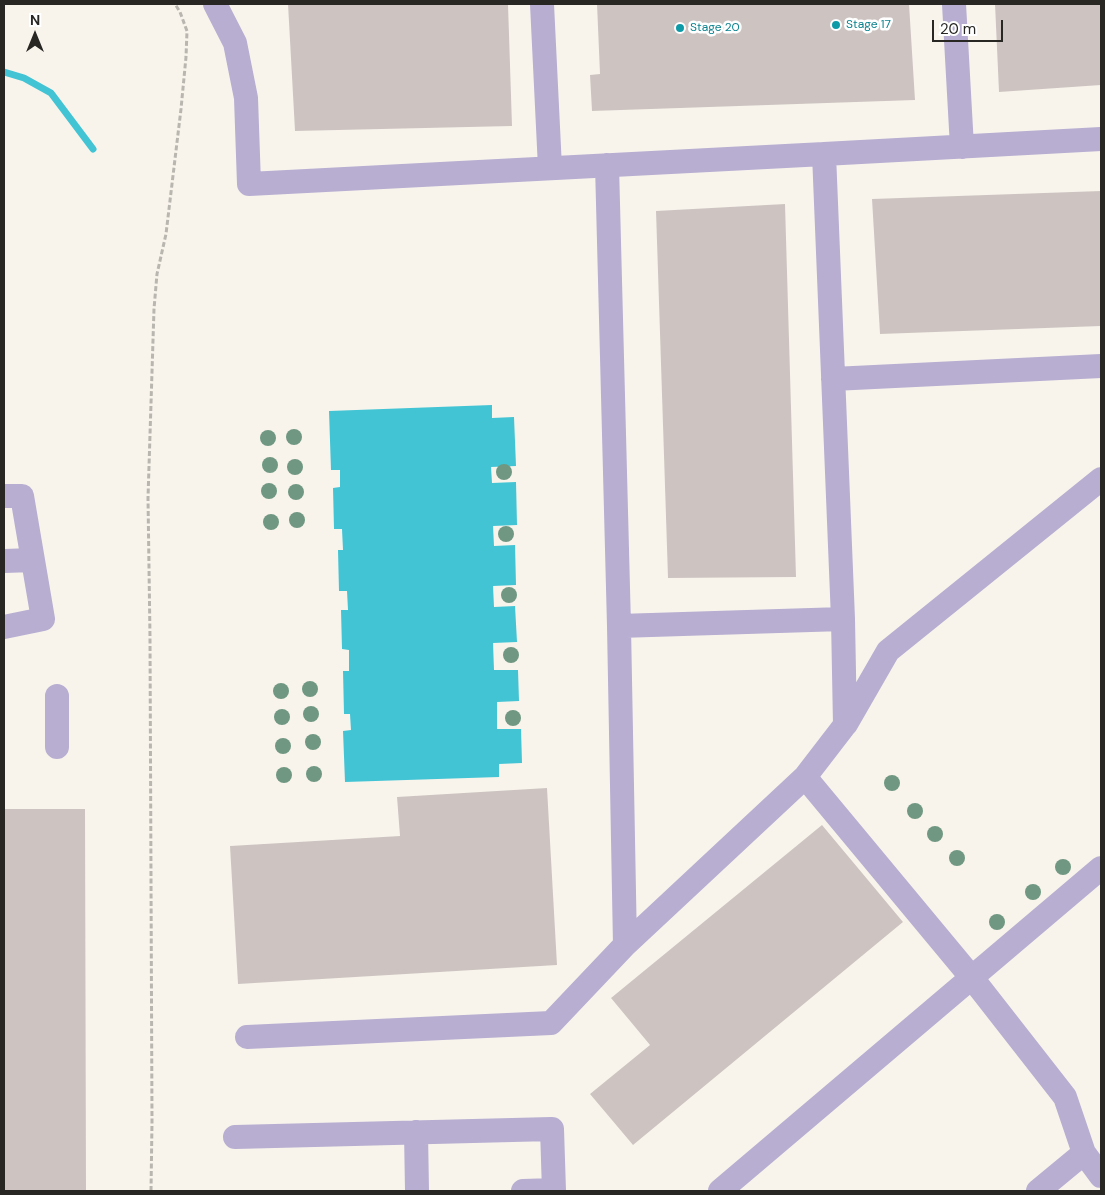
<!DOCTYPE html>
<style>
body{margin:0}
#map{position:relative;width:1105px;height:1195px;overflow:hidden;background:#f8f4ec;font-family:"DM Sans",sans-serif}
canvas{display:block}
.frame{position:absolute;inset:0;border:5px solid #282724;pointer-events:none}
.north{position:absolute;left:10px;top:10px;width:50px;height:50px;-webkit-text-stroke:4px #fff;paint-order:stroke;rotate:0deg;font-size:14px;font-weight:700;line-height:20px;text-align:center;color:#282724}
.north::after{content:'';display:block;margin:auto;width:18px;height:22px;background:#282724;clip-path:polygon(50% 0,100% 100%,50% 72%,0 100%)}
.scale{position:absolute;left:932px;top:20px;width:71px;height:22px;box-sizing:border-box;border:2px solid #282724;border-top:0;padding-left:6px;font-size:15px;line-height:18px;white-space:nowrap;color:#282724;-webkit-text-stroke:4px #fff;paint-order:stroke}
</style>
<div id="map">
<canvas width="1105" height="1195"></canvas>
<div class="frame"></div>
<div class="north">N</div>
<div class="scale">20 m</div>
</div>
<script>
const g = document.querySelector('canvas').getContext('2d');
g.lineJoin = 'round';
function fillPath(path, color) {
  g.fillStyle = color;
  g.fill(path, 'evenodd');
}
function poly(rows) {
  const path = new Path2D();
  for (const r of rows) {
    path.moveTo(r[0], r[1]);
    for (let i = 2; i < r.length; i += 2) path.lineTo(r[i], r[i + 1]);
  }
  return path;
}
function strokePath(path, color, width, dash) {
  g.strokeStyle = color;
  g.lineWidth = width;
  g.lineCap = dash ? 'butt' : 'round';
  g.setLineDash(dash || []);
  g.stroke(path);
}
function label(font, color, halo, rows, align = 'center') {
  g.font = font + ' "DM Sans",sans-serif';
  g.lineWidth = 5;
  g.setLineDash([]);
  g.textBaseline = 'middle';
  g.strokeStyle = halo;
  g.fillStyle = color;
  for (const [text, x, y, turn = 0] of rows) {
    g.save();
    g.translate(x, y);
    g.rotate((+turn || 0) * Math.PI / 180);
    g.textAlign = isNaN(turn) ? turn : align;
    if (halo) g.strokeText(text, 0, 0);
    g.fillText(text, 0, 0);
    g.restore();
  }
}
fillPath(poly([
 [492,405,492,418,514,417,516,466,491,467,492,483,516,482,517,525,493,526,494,546,515,545,516,585,493,586,494,607,515,606,517,642,493,643,494,670,518,670,519,701,497,702,497,729,521,729,522,763,499,764,499,777,345,782,343,731,351,730,350,714,344,714,343,671,349,671,349,650,342,649,341,610,348,610,347,591,339,591,338,550,343,550,342,529,334,529,333,488,340,487,340,470,331,470,329,411]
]), '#42c4d4');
strokePath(poly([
 [4,72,24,78,51,93,93,149]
]), '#42c4d4', 7);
fillPath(poly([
 [288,4,508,4,512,126,295,131],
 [597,4,909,4,915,100,592,111,590,75,600,74],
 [995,4,1101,4,1101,85,999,92],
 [1101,191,1101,326,880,334,872,199],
 [785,204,796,577,668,578,656,211],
 [547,788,557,965,238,984,230,846,400,836,397,797],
 [4,809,85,809,86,1191,4,1191],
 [822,825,903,922,633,1145,590,1094,650,1045,611,998]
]), '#cdc4c1');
strokePath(poly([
 [151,1191,152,1122,150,637,148,498,154,309,157,274,166,234,181,109,186,57,187,31,180,12,175,4]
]), '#b9b6b0', 3, [5, 2.5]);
strokePath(poly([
 [215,4,235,43,246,98,249,184,824,154,843,619,845,725,805,777,625,945,551,1023,247,1037],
 [542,4,550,168],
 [954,4,962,147],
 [824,154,1101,139],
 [607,165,619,626,625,945],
 [833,379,1101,366],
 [4,496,22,496,43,619,4,627],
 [4,561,33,560],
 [619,626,843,619],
 [57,696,57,747],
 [846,724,888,651,1101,479],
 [805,777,972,978,1065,1097,1084,1153,1038,1191],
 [416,1132,417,1191],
 [235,1137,552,1129,554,1191],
 [1084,1153,1101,1176],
 [523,1191,554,1190],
 [720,1191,1101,868]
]), '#b7aed1', 24);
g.fillStyle = '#709782';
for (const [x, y] of [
 [294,437],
 [268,438],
 [270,465],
 [295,467],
 [504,472],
 [269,491],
 [296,492],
 [297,520],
 [271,522],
 [506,534],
 [509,595],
 [511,655],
 [310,689],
 [281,691],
 [311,714],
 [282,717],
 [513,718],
 [313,742],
 [283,746],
 [314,774],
 [284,775],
 [892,783],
 [915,811],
 [935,834],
 [957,858],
 [1063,867],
 [1033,892],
 [997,922]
]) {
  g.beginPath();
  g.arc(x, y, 8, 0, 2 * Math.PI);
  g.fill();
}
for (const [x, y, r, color] of [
 [836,25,5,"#0f9aa8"],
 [680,28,5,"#0f9aa8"]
]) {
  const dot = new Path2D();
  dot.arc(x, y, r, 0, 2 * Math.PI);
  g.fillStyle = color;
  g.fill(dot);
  strokePath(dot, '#fff', 2);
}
label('12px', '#0d838f', '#fff', [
 ["Stage 17",846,25],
 ["Stage 20",690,28]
], 'left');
</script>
